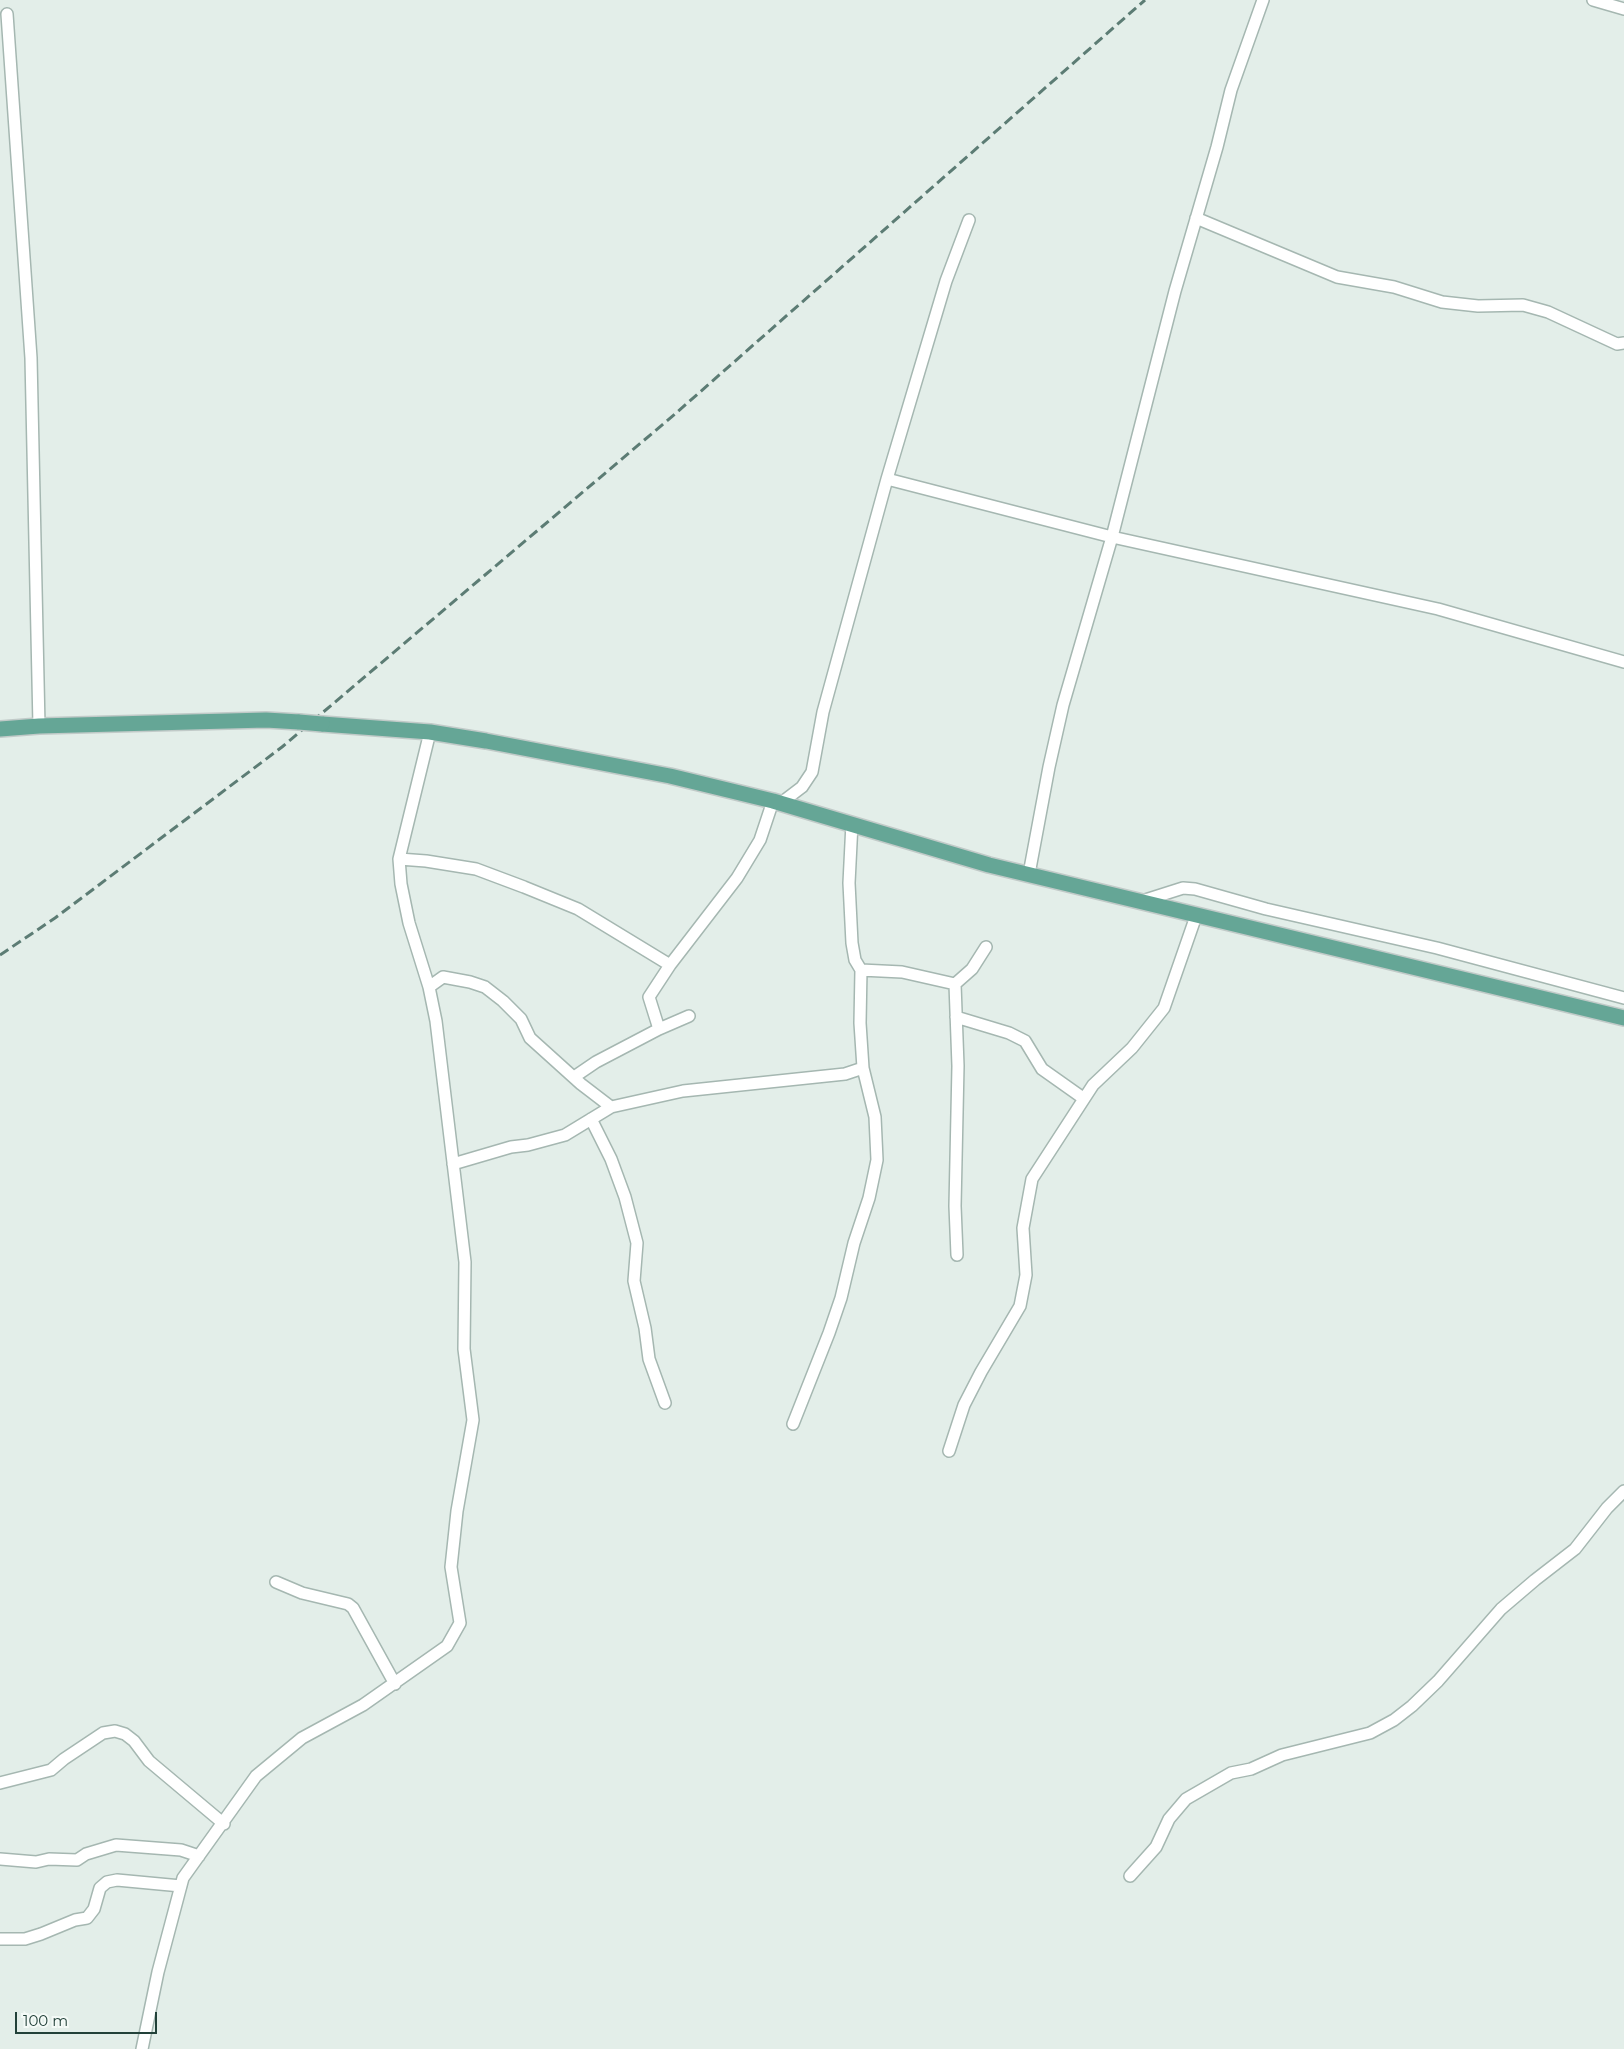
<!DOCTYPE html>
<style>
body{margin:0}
#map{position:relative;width:1624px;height:2049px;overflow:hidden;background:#e3eee9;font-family:Montserrat,sans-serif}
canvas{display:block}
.scale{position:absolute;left:15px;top:2012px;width:142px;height:22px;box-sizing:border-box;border:2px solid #224139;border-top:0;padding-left:6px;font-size:15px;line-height:18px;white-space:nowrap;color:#224139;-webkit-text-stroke:4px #f4faf7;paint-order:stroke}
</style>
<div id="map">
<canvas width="1624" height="2049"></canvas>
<div class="scale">100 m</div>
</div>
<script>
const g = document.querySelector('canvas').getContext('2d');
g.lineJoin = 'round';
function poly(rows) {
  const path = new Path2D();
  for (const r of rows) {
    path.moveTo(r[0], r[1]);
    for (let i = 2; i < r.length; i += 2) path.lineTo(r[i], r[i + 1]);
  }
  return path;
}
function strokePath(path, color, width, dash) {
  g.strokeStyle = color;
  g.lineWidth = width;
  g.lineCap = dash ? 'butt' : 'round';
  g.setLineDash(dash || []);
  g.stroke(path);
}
const street = poly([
 [1593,0,1624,9],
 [7,14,31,358,39,726],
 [1196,218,1337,277,1394,287,1442,302,1478,306,1523,305,1548,312,1617,344,1624,343],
 [887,479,1112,537,1438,609,1624,662],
 [781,803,802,787,812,772,823,712,887,479,946,281,969,220],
 [399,859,426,861,476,869,524,887,578,909,670,965],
 [1029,874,1049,767,1063,705,1112,537,1175,291,1217,147,1231,90,1263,0],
 [1139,902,1183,888,1195,889,1266,909,1437,948,1624,998],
 [861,970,902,972,955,984],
 [429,987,443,977,470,982,485,987,503,1001,521,1019,530,1038,581,1084,611,1107],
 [956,1017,1009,1033,1025,1041,1042,1069,1083,1098],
 [659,1029,649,997,670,965,737,878,760,840,773,801],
 [574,1077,596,1062,659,1029,689,1016],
 [591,1119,611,1159,625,1197,637,1243,634,1281,645,1328,649,1359,665,1403],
 [453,1164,511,1147,528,1145,565,1135,611,1107,683,1091,845,1074,863,1068],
 [957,1255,955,1206,958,1066,955,984,972,969,986,947],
 [793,1424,829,1333,841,1298,854,1243,869,1198,877,1160,875,1117,863,1068,860,1023,861,970,855,960,852,943,849,883,852,823],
 [949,1451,964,1405,981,1372,1020,1306,1026,1275,1023,1228,1032,1179,1093,1085,1132,1048,1164,1008,1196,916],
 [276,1582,302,1593,348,1604,353,1608,395,1684],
 [0,1783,51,1770,64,1759,103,1733,115,1731,125,1734,134,1741,149,1761,224,1824],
 [0,1859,36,1862,49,1859,77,1860,86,1854,116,1845,181,1850,199,1856],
 [1130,1876,1156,1847,1169,1819,1186,1799,1231,1773,1251,1769,1282,1755,1370,1733,1394,1720,1412,1706,1438,1681,1501,1609,1535,1580,1575,1549,1607,1508,1624,1491],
 [0,1939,25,1939,41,1934,75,1920,87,1918,94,1909,100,1888,107,1882,117,1880,181,1886],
 [142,2049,158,1972,183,1878,256,1776,302,1738,363,1705,447,1646,460,1623,451,1567,457,1511,473,1420,464,1349,465,1262,436,1021,429,987,409,923,401,884,399,859,430,732]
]);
const primary = poly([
 [322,724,430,732,486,741,670,776,773,801,989,865,1624,1018],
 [0,729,39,726,266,720,299,722]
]);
strokePath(street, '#a5b7b1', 14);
strokePath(primary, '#c1cac8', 18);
strokePath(street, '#fff', 11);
strokePath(primary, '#65a696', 15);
strokePath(poly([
 [0,955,55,918,282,747,675,414,1145,0]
]), '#5c7c74', 3, [10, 5]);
const primaryBridge = poly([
 [299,722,322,724]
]);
strokePath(primaryBridge, '#c1cac8', 18, []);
strokePath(primaryBridge, '#65a696', 15);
</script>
